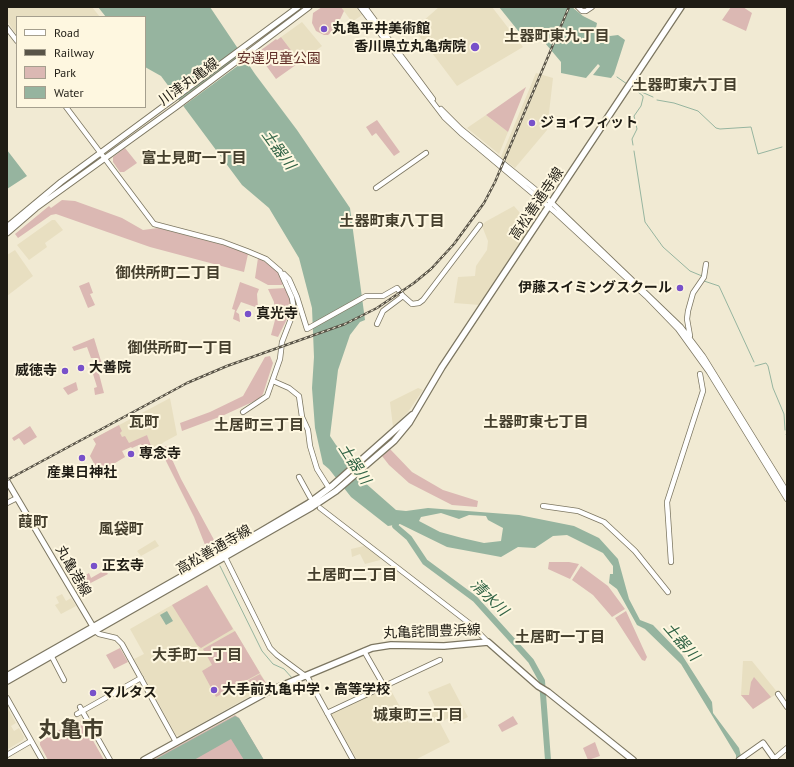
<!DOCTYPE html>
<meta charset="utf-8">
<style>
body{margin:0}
#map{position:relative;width:794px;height:767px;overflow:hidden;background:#f1ead3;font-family:"PT Sans",sans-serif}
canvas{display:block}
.frame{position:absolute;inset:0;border:8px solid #1f1c14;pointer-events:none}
.legend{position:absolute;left:16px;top:16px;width:130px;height:92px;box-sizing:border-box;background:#fef7e0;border:1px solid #a59f8e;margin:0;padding:5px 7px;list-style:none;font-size:12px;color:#1f1c14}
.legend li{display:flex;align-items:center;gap:8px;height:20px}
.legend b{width:20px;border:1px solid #a59f8e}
</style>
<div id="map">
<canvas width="794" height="767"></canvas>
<div class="frame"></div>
<ul class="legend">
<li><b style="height:5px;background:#fff"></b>Road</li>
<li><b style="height:5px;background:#595448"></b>Railway</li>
<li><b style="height:11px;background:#dbb8b3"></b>Park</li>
<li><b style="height:11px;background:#96b49f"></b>Water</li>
</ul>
</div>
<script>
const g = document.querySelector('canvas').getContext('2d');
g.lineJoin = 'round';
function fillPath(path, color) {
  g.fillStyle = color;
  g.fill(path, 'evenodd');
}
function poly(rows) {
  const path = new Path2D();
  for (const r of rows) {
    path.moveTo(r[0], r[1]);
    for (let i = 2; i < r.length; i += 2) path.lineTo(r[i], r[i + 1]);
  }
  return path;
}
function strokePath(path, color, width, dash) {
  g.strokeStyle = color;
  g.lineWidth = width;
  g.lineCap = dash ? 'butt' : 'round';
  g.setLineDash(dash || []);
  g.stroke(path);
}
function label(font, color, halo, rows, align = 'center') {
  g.font = font + ' "PT Sans","Noto Sans JP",sans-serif';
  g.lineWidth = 4;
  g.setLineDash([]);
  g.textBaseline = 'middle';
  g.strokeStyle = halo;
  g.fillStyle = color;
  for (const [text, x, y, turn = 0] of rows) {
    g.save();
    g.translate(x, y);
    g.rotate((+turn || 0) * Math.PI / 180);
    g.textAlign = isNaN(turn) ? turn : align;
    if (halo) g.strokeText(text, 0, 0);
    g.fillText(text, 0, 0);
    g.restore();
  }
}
fillPath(poly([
 [7,7,92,7,100,17,17,17,17,35,7,21],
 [341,7,356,7,362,15,352,22],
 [439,7,492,7,523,47,457,86,414,29],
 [302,22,322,46,300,62,281,37],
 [536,73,553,78,547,130,515,168,501,157],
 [486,115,508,132,499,154,467,128],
 [514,206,532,227,480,305,454,303,458,277,475,276,476,266,487,250,488,241,482,226,485,222],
 [52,220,55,220,63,230,45,243,47,247,29,260,17,245],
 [15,250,33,276,7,296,7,255],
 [418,388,423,390,408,412,393,427,390,402],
 [170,398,177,435,164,442,153,451,147,435,122,451,125,457,105,469,108,477,102,478,90,456,96,444,93,439],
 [155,540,159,546,141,556,137,551],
 [364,546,381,558,380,560,365,564,360,554,352,557,351,549],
 [207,585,268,686,179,736,176,735,134,659,144,654,130,629],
 [62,594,66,601,71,598,76,606,61,614,55,605,59,603,56,597],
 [743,661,752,661,778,693,753,709,741,695],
 [450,683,468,717,454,724,450,717,440,723,450,742,415,760,357,760,331,714,389,687,409,723,435,707,428,692],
 [7,707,16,723,11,726,14,731,19,728,24,737,23,740,8,749]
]), '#e8dfc1');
fillPath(poly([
 [322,7,341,7,344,11,337,26,328,35,324,35,316,31,312,23,313,13],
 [731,7,743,7,752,13,746,31,722,20],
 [281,37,300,62,276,79,257,53,276,39,277,40],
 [526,87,508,132,486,115],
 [377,120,400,152,394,156,376,133,372,136,366,127],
 [125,148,137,163,124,172,120,172,113,162,113,157],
 [62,200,75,201,122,218,143,230,158,228,227,246,248,254,244,272,150,247,56,214,51,215,18,238,15,234,49,206,51,208],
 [258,258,267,263,279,272,284,282,282,285,268,285,255,278],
 [89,282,93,293,90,294,95,305,88,308,79,286],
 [240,282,259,289,257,294,258,308,241,302,236,312,239,314,240,322,233,319,235,310,232,309],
 [286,288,293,307,278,337,271,335,275,320,274,302,268,289],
 [94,338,104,371,99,374,104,393,95,395,94,388,97,387,93,374,96,370,97,364,95,358,91,358,87,347,74,351,72,347],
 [270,356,273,363,263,394,259,399,222,416,182,431,180,423,210,412,243,396,265,357],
 [76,382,78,390,68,395,63,388],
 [119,425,122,431,120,433,122,437,125,436,129,443,147,435,153,451,146,455,141,444,132,448,131,447,122,451,125,457,105,469,107,472,101,476,90,456,96,444,93,439],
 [30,426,37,437,24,445,19,438,14,441,12,438],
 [166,446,181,479,219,549,209,555,194,517,160,449],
 [390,449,412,472,443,490,478,501,477,507,452,505,409,483,389,465,382,456],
 [549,562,569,562,579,564,570,579,548,569],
 [581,566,608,586,625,609,612,617,593,595,572,580],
 [105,570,108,574,81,588,77,580,89,573,91,578],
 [207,585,233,629,201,648,197,645,172,605],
 [626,611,647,657,645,661,642,660,615,618],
 [235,631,260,673,216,697,202,671,212,665,203,649],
 [120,648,128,662,114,669,106,655],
 [260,674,268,686,253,695,245,682],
 [754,677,771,697,753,709,741,695,749,695,751,682],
 [235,715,239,718,264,760,152,760],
 [513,716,518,724,502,732,498,725],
 [75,720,82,721,104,760,48,760,40,745,40,742],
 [595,742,600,756,588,760,583,748]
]), '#dbb8b3');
fillPath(poly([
 [98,7,210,7,255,74,297,130,350,208,365,320,360,322,350,335,338,370,330,436,336,445,349,458,363,481,396,510,406,511,428,508,519,515,574,526,599,538,618,559,629,599,640,620,653,625,682,655,712,702,713,713,739,748,742,760,736,760,736,755,681,664,645,629,637,625,617,589,609,583,610,574,613,574,613,566,603,553,567,535,553,536,535,548,518,547,501,557,447,547,400,524,388,526,351,497,329,469,323,464,315,428,312,388,314,357,312,308,299,258,269,208,242,185,161,76,145,67,145,17,106,17],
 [441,513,459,519,469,515,486,516,488,520,503,528,501,541,484,543,462,538,440,532,419,521,421,517],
 [499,7,572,7,583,16,597,23,596,28,598,30,610,36,618,35,625,40,614,74,611,78,593,75,600,66,598,64,586,78,561,73,561,62,540,37,528,43],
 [7,150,27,176,7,189],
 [167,611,173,621,166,625,160,615],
 [235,716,239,718,264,760,244,760,231,739,194,760,154,760]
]), '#96b49f');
fillPath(poly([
 [244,54,247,59,182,107,178,103]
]), '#f1ead3');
strokePath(poly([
 [617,77,627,84],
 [632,87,643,96,643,98,641,106,634,116,637,129,632,139,633,145],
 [637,90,653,97],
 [657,100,674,103,698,111,716,128,720,129,751,127,758,154,782,147],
 [634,151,645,222,663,247,690,271,702,276],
 [704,281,719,286,754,362],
 [755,366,766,363,768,366,773,388,784,414,785,430],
 [786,435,787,436],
 [220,566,262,651,273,664,284,669,293,679]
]), '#96b49f', 1);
strokePath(poly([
 [398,519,395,526,409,538,425,562,475,599,531,661,542,681,548,760]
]), '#96b49f', 6);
const tertiary = poly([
 [360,7,444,117,462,134,556,213,646,296,678,329,709,372,787,499],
 [365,7,433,99],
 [578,7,582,11,586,11,592,7],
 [7,28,17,41],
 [66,107,154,224,223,242,247,251,266,259,280,271,292,298,294,311,282,342,280,359,267,396,243,412],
 [441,109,461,129,552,203,681,327,703,356,787,492],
 [376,188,426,153],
 [284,274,289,279,297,297,307,329,366,296,383,296,397,288,403,296,383,311,377,324],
 [403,296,412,304,419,303,423,300,480,225],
 [690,336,687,319,688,311,693,293,704,277,706,264],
 [273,381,289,388,299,396,302,417,308,430,310,446,317,469,329,488],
 [299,477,310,497],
 [7,503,17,498],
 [543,506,578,511,604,522,635,551,668,592],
 [320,508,469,623,488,642],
 [224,555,270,648,277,655,308,678,353,760],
 [671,562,667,502,703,391,700,374],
 [95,631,99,634,116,638,122,644,176,742],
 [364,651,384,686],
 [50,653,64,680],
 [778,694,787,707],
 [7,698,42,760],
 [80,707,110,760],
 [327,713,440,660],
 [77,714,141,678],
 [7,755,31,741],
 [774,759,787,748]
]);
const secondary = poly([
 [7,227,61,182,298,7],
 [7,233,36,208,176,107,309,7],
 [7,481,95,630],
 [739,760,763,743,775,760]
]);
const primary = poly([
 [7,676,260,532,309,503,332,486,412,415],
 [7,681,312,507,336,491,394,441,409,423,442,367,681,7],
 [144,760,269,691,372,648,391,645,444,646,488,642,538,686,548,692,633,760]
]);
strokePath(tertiary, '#7c7661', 6);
strokePath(secondary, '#7c7661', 7);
strokePath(primary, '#7c7661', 8);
strokePath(tertiary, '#fff', 4.5);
strokePath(secondary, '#fff', 5);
strokePath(primary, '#fff', 5.5);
const rail = poly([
 [7,480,187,383,227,366,345,324,377,308,414,283,431,269,454,244,484,203,495,182,569,7]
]);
strokePath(rail, '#595448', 2.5);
strokePath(rail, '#fef7e0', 1, [3]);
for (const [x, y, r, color] of [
 [324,29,4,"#7851ca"],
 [475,47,5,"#7851ca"],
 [532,123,4,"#7851ca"],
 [680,288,4,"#7851ca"],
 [248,314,4,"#7851ca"],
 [81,368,4,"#7851ca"],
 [65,371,4,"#7851ca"],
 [131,454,4,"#7851ca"],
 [82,458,4,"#7851ca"],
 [94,566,4,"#7851ca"],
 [214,690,4,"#7851ca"],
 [93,693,4,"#7851ca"]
]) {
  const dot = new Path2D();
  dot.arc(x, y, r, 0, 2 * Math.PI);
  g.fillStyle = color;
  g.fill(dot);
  strokePath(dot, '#fef7e0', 1.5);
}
label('bold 14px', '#1f1c14', '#fef7e0', [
 ["丸亀平井美術館",332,29],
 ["香川県立丸亀病院",466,47,"right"],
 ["ジョイフィット",540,123],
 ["伊藤スイミングスクール",672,288,"right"],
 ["真光寺",256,314],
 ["大善院",89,368],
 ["威徳寺",57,371,"right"],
 ["専念寺",139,454],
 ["産巣日神社",82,473,"center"],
 ["正玄寺",102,566],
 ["大手前丸亀中学・高等学校",222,690],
 ["マルタス",101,693]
], 'left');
label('14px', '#602e27', '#fef7e0', [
 ["安達児童公園",279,59]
]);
label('14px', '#1f1c14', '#fef7e0', [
 ["川津丸亀線",189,82,-36],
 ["高松善通寺線",537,204,-56],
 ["高松善通寺線",214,550,-30],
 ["丸亀港線",73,571,60],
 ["丸亀詫間豊浜線",432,632,-2]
]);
label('bold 15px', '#453f2d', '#fef7e0', [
 ["土器町東九丁目",557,37],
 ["土器町東六丁目",685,86],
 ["富士見町一丁目",194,159],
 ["土器町東八丁目",392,222],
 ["御供所町二丁目",168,274],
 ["御供所町一丁目",180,349],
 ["瓦町",144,423],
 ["土器町東七丁目",536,423],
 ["土居町三丁目",259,426],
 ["葭町",33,523],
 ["風袋町",121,530],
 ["土居町二丁目",352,576],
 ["土居町一丁目",560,638],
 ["大手町一丁目",197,656],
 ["城東町三丁目",418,716]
]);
label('italic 15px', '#316345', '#fef7e0', [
 ["土器川",278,150,54],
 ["土器川",354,464,57],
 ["清水川",489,598,44],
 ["土器川",681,642,49]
]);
label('bold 22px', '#453f2d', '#fef7e0', [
 ["丸亀市",71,731]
]);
</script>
